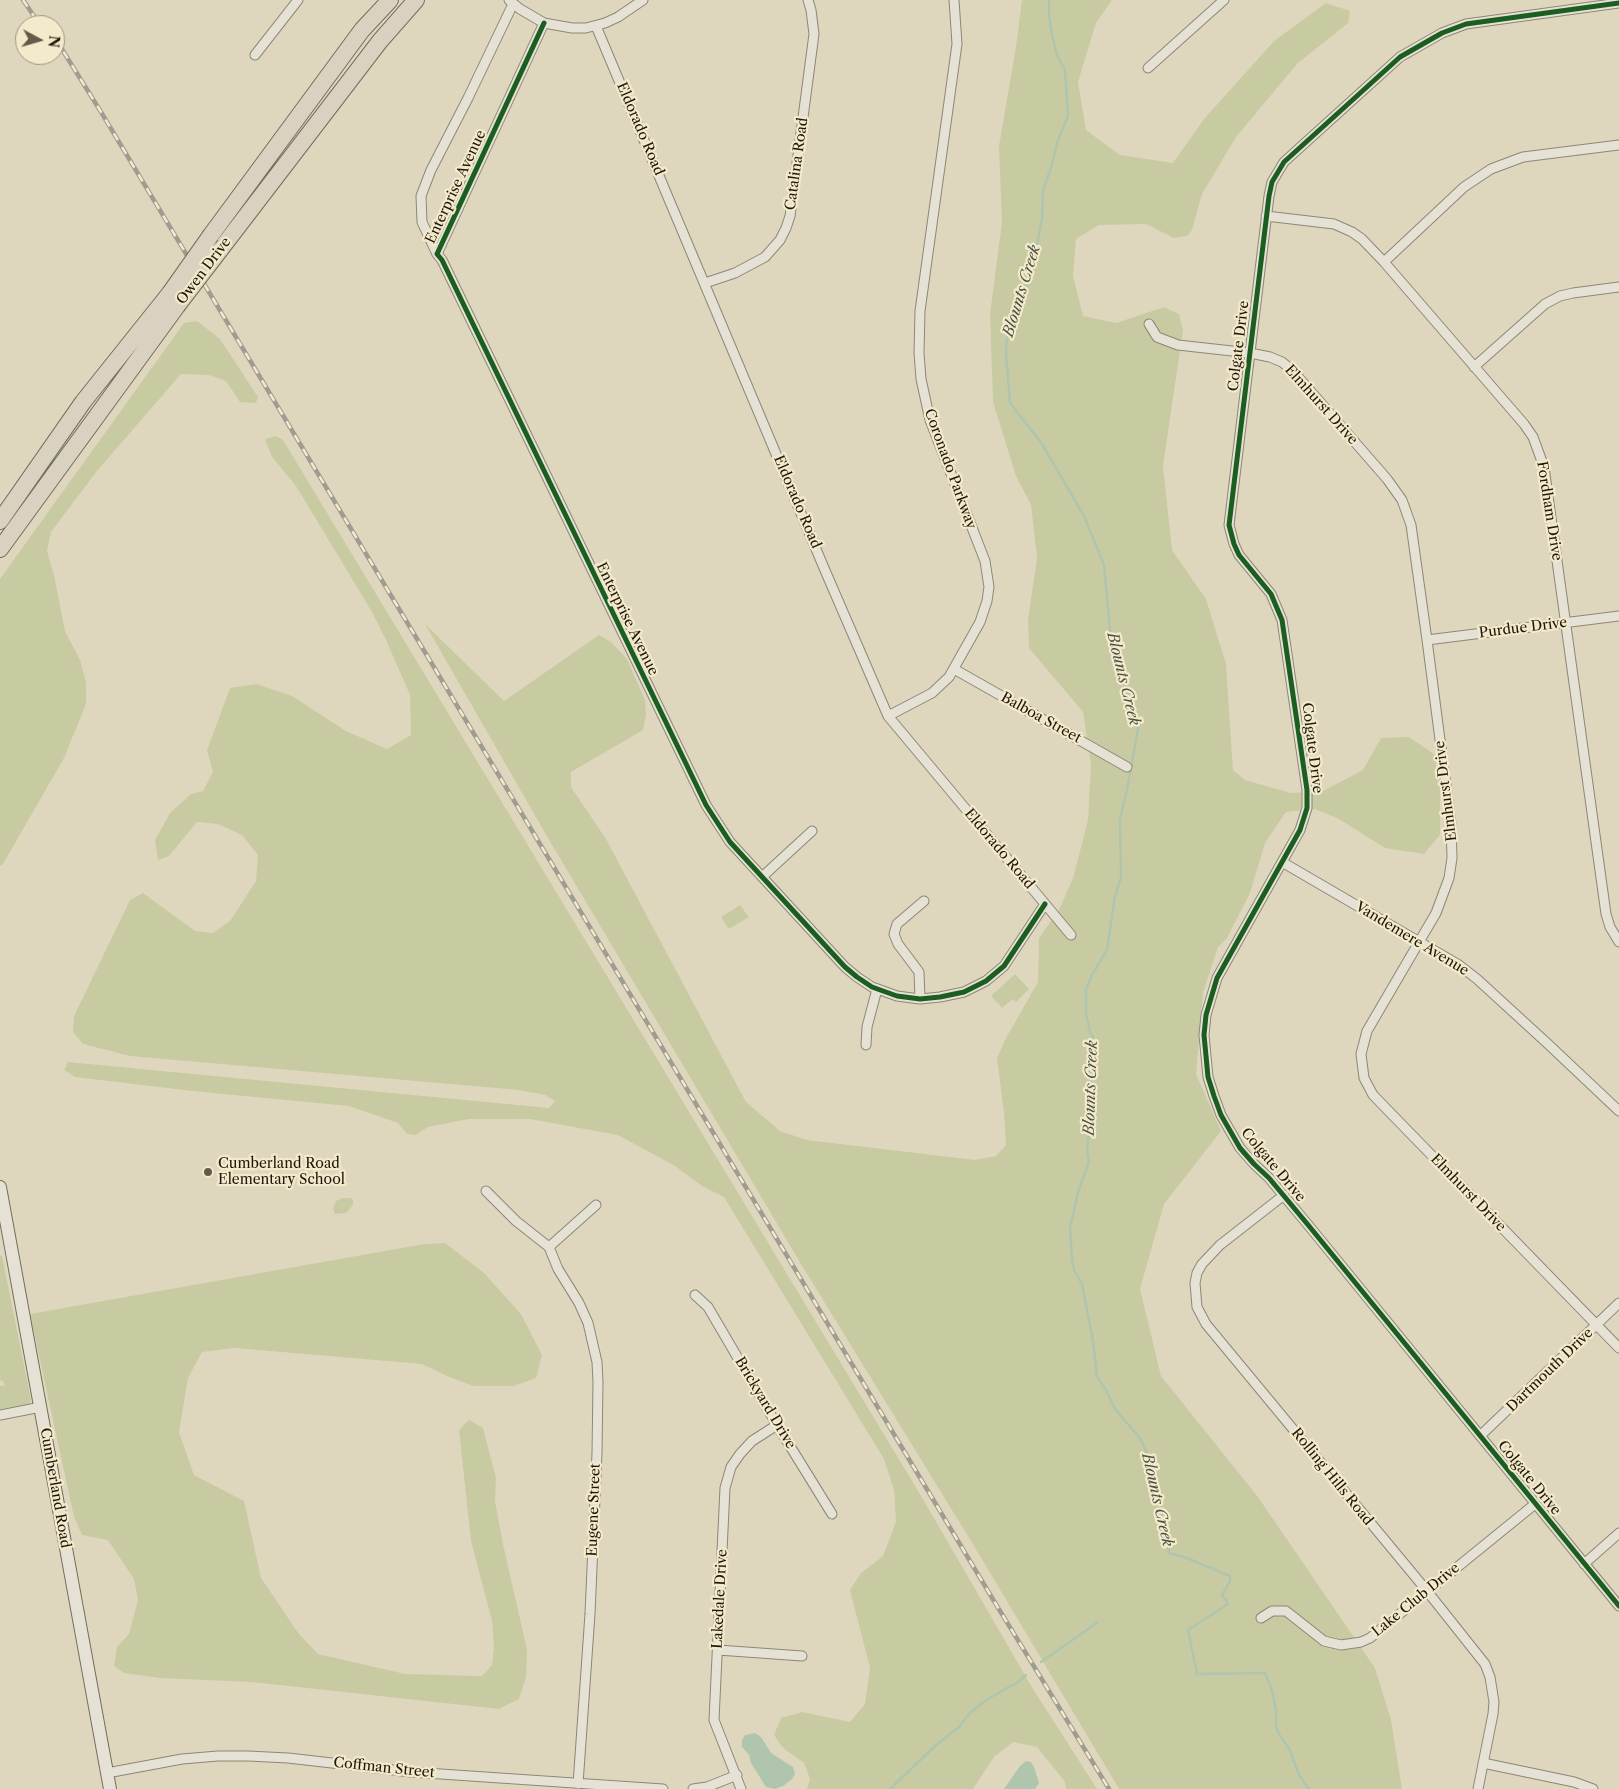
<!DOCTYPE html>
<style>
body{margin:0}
#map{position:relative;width:1619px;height:1789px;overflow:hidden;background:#dfd7bd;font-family:"Libre Caslon Text",serif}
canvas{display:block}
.north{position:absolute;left:15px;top:15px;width:50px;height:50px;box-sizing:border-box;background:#f3eacb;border:1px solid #9e957f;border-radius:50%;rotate:96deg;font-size:14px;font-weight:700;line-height:20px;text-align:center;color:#1f160c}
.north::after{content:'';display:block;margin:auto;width:18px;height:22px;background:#625a4a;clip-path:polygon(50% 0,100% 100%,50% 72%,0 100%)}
</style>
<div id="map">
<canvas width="1619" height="1789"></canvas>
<div class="north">N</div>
</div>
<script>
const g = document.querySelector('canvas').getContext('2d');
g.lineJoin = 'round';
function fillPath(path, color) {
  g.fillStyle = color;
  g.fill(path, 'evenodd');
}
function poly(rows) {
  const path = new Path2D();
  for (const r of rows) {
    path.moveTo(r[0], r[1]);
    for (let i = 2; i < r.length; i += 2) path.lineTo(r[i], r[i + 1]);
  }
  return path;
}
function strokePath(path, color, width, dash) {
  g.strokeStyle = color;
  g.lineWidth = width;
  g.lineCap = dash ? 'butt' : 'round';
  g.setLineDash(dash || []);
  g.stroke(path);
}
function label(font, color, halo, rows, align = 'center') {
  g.font = font + ' "Libre Caslon Text",serif';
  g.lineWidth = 4.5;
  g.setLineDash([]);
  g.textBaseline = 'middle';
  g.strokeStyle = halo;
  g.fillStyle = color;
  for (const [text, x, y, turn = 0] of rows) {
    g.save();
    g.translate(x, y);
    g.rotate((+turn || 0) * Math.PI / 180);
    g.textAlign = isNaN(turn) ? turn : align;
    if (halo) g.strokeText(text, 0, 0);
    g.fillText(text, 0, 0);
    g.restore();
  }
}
fillPath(poly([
 [1022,0,1112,0,1096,23,1078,82,1086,130,1120,155,1173,163,1204,119,1274,41,1326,3,1350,11,1348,23,1298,63,1236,137,1202,194,1192,230,1187,236,1174,238,1146,224,1099,225,1076,239,1073,276,1083,316,1116,323,1164,307,1179,314,1183,330,1163,466,1172,550,1206,599,1226,664,1233,770,1245,780,1291,793,1323,791,1363,770,1381,738,1409,737,1434,754,1440,788,1440,835,1424,854,1385,848,1339,819,1315,809,1286,812,1265,843,1250,893,1227,938,1218,947,1203,993,1196,1074,1221,1131,1164,1204,1140,1289,1161,1376,1258,1497,1375,1668,1391,1720,1402,1789,1119,1789,974,1546,801,1264,548,838,425,624,504,701,599,635,611,642,627,659,645,700,646,715,643,730,571,772,571,787,606,839,746,1102,780,1131,807,1140,975,1160,996,1156,1006,1145,1004,1113,997,1058,1006,1038,1038,982,1039,938,1059,910,1073,878,1088,820,1091,764,1083,712,1029,648,1028,620,1037,558,1031,505,1016,476,993,402,990,314,1002,222,999,146,1016,47],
 [197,321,220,339,258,397,256,403,240,402,226,381,209,375,181,374,97,471,51,532,47,551,54,575,65,631,80,660,86,682,86,704,64,758,3,864,0,866,0,579,184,323],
 [276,436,283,440,920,1494,1033,1689,1097,1789,1066,1789,1065,1782,1037,1747,1013,1742,994,1757,973,1789,807,1789,810,1779,804,1763,783,1748,774,1735,781,1718,802,1712,850,1722,865,1704,870,1668,850,1590,861,1573,883,1556,896,1522,894,1490,884,1459,724,1197,702,1186,675,1166,618,1135,530,1119,469,1119,428,1127,416,1135,407,1134,398,1123,349,1106,192,1091,75,1077,64,1070,68,1062,549,1108,555,1101,545,1095,519,1090,130,1056,83,1044,73,1032,74,1016,130,900,143,893,195,931,213,933,230,921,256,881,258,855,242,835,218,824,197,822,169,856,158,860,155,840,170,813,191,794,203,791,213,772,207,750,230,688,257,684,292,696,346,731,387,749,411,735,410,695,386,640,372,612,296,486,272,457,265,439],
 [740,905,749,917,729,929,721,917],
 [1015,974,1029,989,1016,1002,1013,999,1002,1008,991,996],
 [343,1198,351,1198,353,1200,353,1205,346,1213,335,1214,333,1209,336,1201],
 [445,1243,484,1273,521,1314,542,1355,536,1378,514,1386,473,1386,447,1376,422,1364,235,1348,202,1352,188,1378,179,1432,194,1475,244,1501,261,1578,299,1634,318,1654,405,1674,482,1676,492,1665,494,1647,492,1621,471,1541,459,1430,469,1420,483,1428,496,1478,495,1501,503,1544,527,1650,526,1677,519,1699,499,1709,252,1682,160,1678,124,1673,114,1666,117,1647,129,1634,138,1600,134,1579,108,1540,82,1535,74,1517,30,1314,424,1244],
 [0,1255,2,1256,31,1400,29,1405,0,1411,0,1386,5,1386,3,1381,0,1380]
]), '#c8cba2');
fillPath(poly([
 [755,1733,761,1737,771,1753,793,1767,795,1774,792,1779,783,1786,775,1789,766,1787,751,1763,749,1755,742,1747,742,1740,745,1735],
 [1026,1761,1031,1762,1034,1767,1039,1783,1035,1789,1004,1789,1020,1766]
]), '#afc5ae');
strokePath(poly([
 [1049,0,1049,16,1052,35,1057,55,1065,70,1068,116,1058,140,1051,168,1043,190,1042,219,1033,265,1028,283,1012,315,1008,329,1006,352,1010,403,1042,444,1084,516,1104,565,1111,640,1133,709,1138,729,1127,790,1120,819,1121,878,1115,896,1107,950,1092,975,1086,989,1086,1013,1090,1032,1093,1036,1089,1051,1091,1109,1087,1151,1089,1162,1078,1192,1070,1228,1072,1259,1074,1270,1082,1284,1093,1341,1097,1377,1106,1390,1115,1409,1139,1437,1144,1446,1150,1461,1161,1508,1169,1553,1187,1558,1230,1576,1230,1581,1222,1595,1228,1604,1188,1630,1197,1674,1265,1673,1272,1690,1276,1711,1276,1727,1280,1736,1289,1748,1299,1775,1309,1789],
 [1041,1662,1098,1622],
 [890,1789,934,1747,959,1727,970,1713,986,1700,1018,1682,1026,1675]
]), '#afc5ae', 2.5);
const street = poly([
 [509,0,520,9,544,23,572,28,586,28,605,23,618,17,643,0],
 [1619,3,1466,24,1442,33,1400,57,1284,162,1272,182,1269,196,1229,525,1234,544,1239,555,1271,594,1282,620,1307,790,1307,808,1300,830,1217,978,1206,1015,1204,1035,1208,1077,1214,1096,1221,1115,1240,1148,1254,1164,1269,1178,1309,1226,1619,1606],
 [544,23,437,254,442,260,706,805,730,842,845,967,857,977,872,987,897,996,920,999,940,997,964,992,986,981,1004,966,1045,904],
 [596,26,824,568,888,716,1071,935],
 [255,55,298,0],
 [1148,68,1224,0],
 [1266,216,1334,224,1352,232,1362,239,1384,262,1524,424,1533,437,1544,467,1606,914,1610,927,1619,942],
 [437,254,422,222,421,196,431,170,468,98,513,4],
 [1384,262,1464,187,1491,169,1523,157,1619,145],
 [705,283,735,273,765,257,780,240,786,228,790,216,814,34,811,10,808,0],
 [1149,324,1157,337,1178,345,1250,353,1270,357,1282,362,1293,371,1387,479,1402,500,1411,525,1427,640,1451,824,1452,858,1449,878,1436,913,1367,1031,1361,1054,1364,1078,1373,1095,1619,1348],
 [1474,367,1545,304,1560,296,1573,293,1619,287],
 [1427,640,1619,616],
 [954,669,1127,767],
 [888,716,932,693,949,677,980,622,987,601,989,587,985,561,930,420,921,379,919,353,920,311,957,44,954,0],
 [1282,862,1459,965,1477,979,1548,1044,1619,1111],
 [762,877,812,831],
 [920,999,919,972,898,944,894,934,897,924,924,901],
 [866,1045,867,1027,877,989],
 [486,1191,516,1221,549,1247,558,1269,579,1303,588,1323,597,1362,598,1382,597,1453,590,1614,578,1784],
 [1284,1195,1220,1245,1202,1264,1197,1273,1195,1283,1197,1307,1206,1324,1427,1591,1485,1664,1490,1677,1494,1702,1493,1714,1478,1789],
 [549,1247,596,1205],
 [695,1295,708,1307,777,1425,832,1514],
 [0,1415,41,1407],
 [1480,1436,1619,1303],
 [1584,1564,1619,1533],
 [1261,1618,1272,1611,1286,1611,1324,1641,1341,1645,1361,1642,1370,1638,1535,1504],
 [718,1650,802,1656],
 [1483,1763,1574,1782,1593,1789],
 [107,1773,182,1759,218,1756,248,1756,288,1758,411,1772,663,1789],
 [693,1789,707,1787,737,1775],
 [741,1789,714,1720,725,1488,731,1467,740,1454,752,1441,777,1425]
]);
const secondary = poly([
 [0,1187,110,1789]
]);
const highway = poly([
 [211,235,362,30,390,0],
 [220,250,380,41,416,0],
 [0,521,83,402,170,293],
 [0,549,177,306]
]);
strokePath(street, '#8c8777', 11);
strokePath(secondary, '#726d5f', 14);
strokePath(highway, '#726d5f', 18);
strokePath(street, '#e5e1d4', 9);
strokePath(secondary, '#e5e1d4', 12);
strokePath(highway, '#d9d2c0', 16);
const rail = poly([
 [23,0,40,25],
 [55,38,101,112,997,1606,1109,1789]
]);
strokePath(rail, '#9f9c91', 4.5);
strokePath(rail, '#f3eacb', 2.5, [8]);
const highwayBridge = poly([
 [170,293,211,235],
 [177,306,220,250]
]);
strokePath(highwayBridge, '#726d5f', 18, []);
strokePath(highwayBridge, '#d9d2c0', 16);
strokePath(poly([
 [1619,3,1466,24,1442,33,1400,57,1284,162,1272,182,1269,196,1229,525,1234,544,1239,555,1271,594,1282,620,1307,790,1307,808,1300,830,1217,978,1206,1015,1204,1035,1208,1077,1214,1096,1221,1115,1240,1148,1254,1164,1269,1178,1309,1226,1619,1606],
 [544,23,437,254,442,260,706,805,730,842,845,967,857,977,872,987,897,996,920,999,940,997,964,992,986,981,1004,966,1045,904]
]), '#1b5e20', 5);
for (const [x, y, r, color] of [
 [208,1172,5,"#625a4a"]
]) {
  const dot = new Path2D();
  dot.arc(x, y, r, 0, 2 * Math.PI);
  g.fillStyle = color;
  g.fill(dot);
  strokePath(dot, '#f3eacb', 2);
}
label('14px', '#1f160c', '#f3eacb', [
 ["Eldorado Road",640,129,67],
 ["Catalina Road",797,164,-82],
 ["Enterprise Avenue",456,187,-65],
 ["Owen Drive",204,271,-53],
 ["Colgate Drive",1239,346,-83],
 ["Elmhurst Drive",1321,405,48],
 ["Coronado Parkway",950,469,70],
 ["Eldorado Road",797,502,67],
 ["Fordham Drive",1549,511,81],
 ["Enterprise Avenue",627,619,64],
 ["Purdue Drive",1523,628,-7],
 ["Balboa Street",1041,718,29],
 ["Colgate Drive",1312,748,83],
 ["Elmhurst Drive",1446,791,-97],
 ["Eldorado Road",999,849,50],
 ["Vandemere Avenue",1412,939,31],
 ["Colgate Drive",1273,1165,50],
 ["Elmhurst Drive",1468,1193,46],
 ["Dartmouth Drive",1550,1370,-44],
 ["Brickyard Drive",765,1403,59],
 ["Rolling Hills Road",1332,1477,51],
 ["Colgate Drive",1529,1478,51],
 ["Cumberland Road",55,1488,80],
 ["Eugene Street",594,1510,-88],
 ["Lakedale Drive",720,1599,-87],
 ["Lake Club Drive",1416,1600,-39],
 ["Coffman Street",384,1768,6]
]);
label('14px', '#1f160c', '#f3eacb', [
 ["Cumberland Road",218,1164],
 ["Elementary School",218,1180]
], 'left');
label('italic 15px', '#4a5042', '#f3eacb', [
 ["Blounts Creek",1022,291,-73],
 ["Blounts Creek",1123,679,76],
 ["Blounts Creek",1091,1088,-88],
 ["Blounts Creek",1157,1500,77]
]);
</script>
